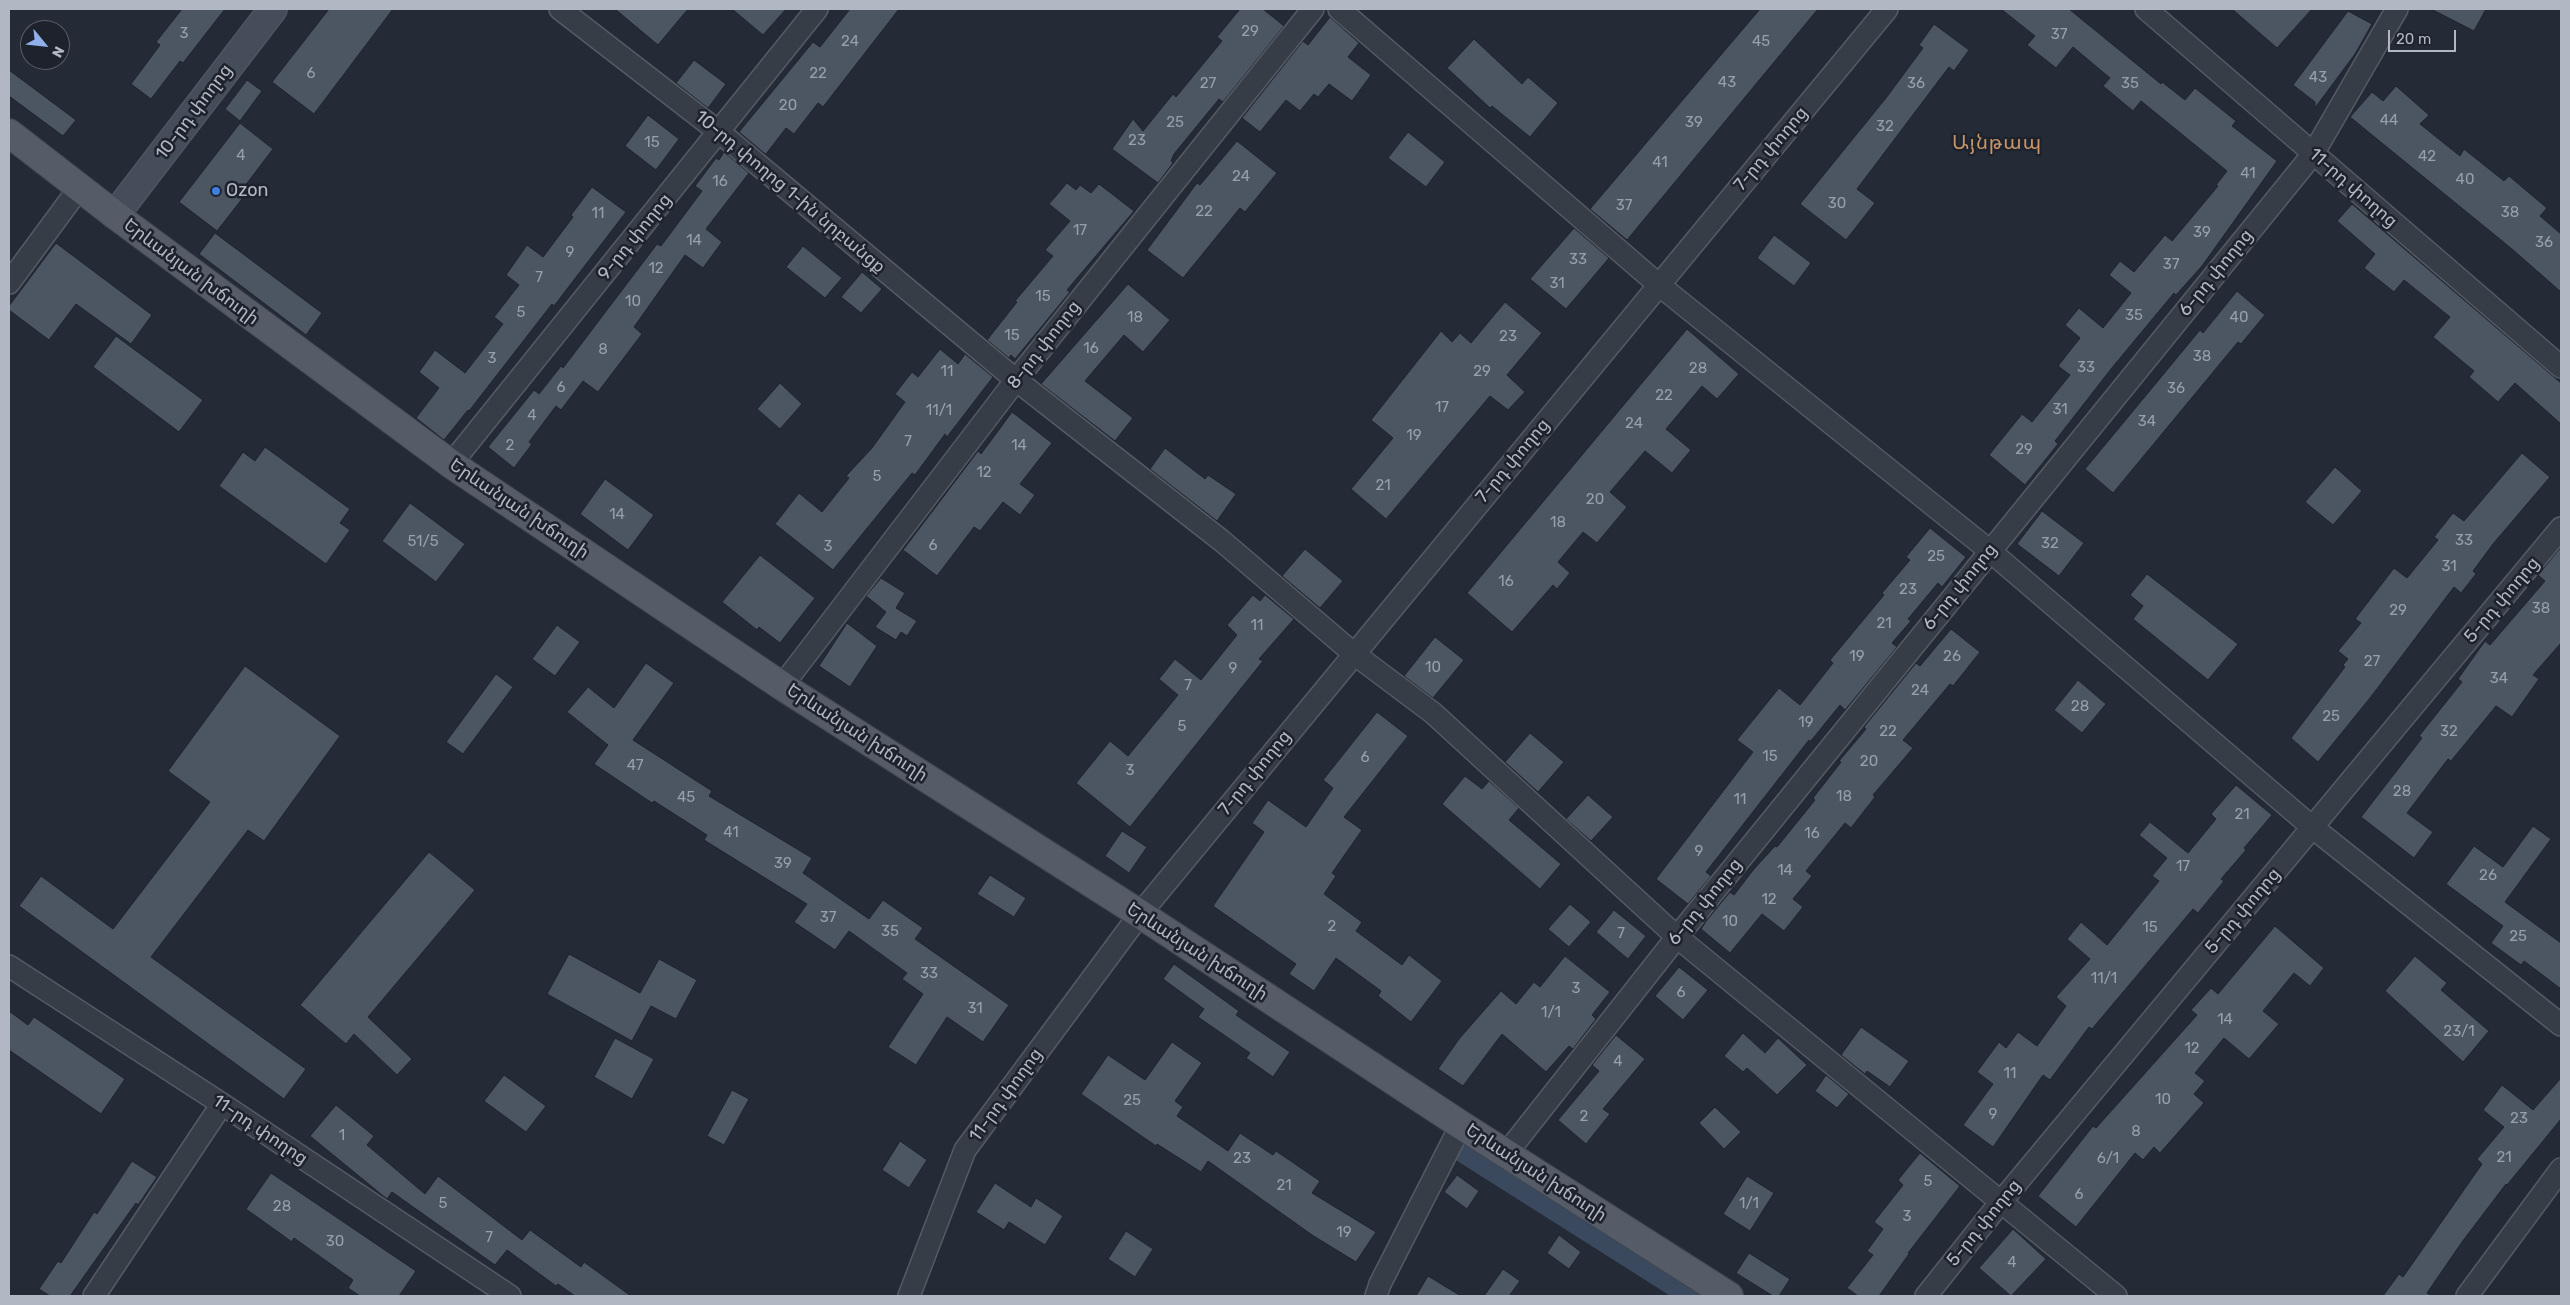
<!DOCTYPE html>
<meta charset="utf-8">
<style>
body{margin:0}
#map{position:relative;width:2570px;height:1305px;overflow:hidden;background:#242b37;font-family:Rubik,sans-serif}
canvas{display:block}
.frame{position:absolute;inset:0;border:10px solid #b2b8c3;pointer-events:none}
.north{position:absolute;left:20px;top:20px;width:50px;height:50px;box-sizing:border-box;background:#1d222c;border:1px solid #595e68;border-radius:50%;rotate:118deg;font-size:14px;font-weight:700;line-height:20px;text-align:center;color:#b2b8c3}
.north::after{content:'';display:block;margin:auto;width:18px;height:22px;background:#90b0eb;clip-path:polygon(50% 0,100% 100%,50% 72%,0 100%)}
.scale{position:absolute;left:2388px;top:30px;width:68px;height:22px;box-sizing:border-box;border:2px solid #b2b8c3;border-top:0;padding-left:6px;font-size:15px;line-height:18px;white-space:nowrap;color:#b2b8c3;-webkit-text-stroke:4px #1d222c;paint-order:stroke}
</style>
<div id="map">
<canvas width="2570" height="1305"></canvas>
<div class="frame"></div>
<div class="north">N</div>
<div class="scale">20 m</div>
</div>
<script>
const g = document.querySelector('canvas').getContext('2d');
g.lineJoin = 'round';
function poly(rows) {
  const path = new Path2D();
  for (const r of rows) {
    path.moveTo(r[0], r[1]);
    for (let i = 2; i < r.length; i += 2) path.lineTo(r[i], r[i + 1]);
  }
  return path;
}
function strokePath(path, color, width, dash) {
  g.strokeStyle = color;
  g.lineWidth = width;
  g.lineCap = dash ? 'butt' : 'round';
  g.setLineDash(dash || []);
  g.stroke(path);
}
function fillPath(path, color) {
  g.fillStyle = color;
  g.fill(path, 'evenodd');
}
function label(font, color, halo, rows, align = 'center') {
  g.font = font + ' Rubik,"Noto Sans Armenian",sans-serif';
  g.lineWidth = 5;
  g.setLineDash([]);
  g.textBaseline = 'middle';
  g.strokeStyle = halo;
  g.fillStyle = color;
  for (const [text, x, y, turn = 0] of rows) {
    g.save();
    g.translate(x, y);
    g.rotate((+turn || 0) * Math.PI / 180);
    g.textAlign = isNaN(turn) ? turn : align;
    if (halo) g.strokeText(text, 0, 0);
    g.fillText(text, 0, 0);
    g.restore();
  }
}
strokePath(poly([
 [1461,1149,1693,1296]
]), '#3b495e', 24);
const building = poly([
 [182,9,225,9,183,63,180,61,151,99,131,84,160,45,156,42,182,9],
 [329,9,393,9,314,114,272,82,329,9],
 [615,9,688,9,658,45,615,9],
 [732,9,786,9,763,35,732,9],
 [850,9,899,9,823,107,818,103,794,134,786,128,766,154,764,153,739,132,813,42,820,47,850,9],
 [1240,9,1263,9,1284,26,1223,102,1219,99,1174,154,1171,161,1173,163,1158,183,1112,149,1133,119,1143,131,1173,94,1176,97,1222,41,1217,37,1240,9],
 [1760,9,1818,9,1627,240,1590,209,1760,9],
 [2001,9,2069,9,2161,84,2162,82,2185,100,2195,88,2236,121,2232,126,2277,161,2202,266,2176,295,2174,293,2111,369,2055,441,2058,444,2025,485,1989,455,2022,414,2032,422,2070,375,2058,366,2080,338,2065,325,2079,308,2103,328,2131,293,2109,275,2120,261,2134,272,2165,235,2172,241,2218,186,2216,185,2227,171,2141,101,2133,111,2103,86,2110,78,2073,47,2056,68,2027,45,2035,36,2001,9],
 [2232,9,2312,9,2277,48,2232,9],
 [2431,9,2486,9,2474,31,2431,9],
 [2348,11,2372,24,2355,54,2315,108,2315,102,2293,85,2348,11],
 [1330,17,1359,43,1348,57,1371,75,1352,101,1329,84,1318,97,1314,94,1300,111,1286,100,1260,132,1242,118,1303,41,1308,45,1330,17],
 [1934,24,1969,50,1954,71,1949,67,1857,189,1875,203,1846,240,1800,204,1886,98,1923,48,1919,45,1934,24],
 [1474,39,1522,84,1528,77,1558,103,1530,137,1492,106,1490,108,1447,68,1474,39],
 [694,60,726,84,708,108,676,83,694,60],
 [9,70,76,120,63,136,9,96,9,70],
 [247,80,262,91,240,121,225,109,247,80],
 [2396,86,2429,115,2420,124,2460,156,2464,149,2504,181,2509,176,2547,208,2540,216,2561,234,2561,292,2512,249,2350,117,2372,92,2383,101,2396,86],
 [648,115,679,139,656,170,625,146,648,115],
 [240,123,273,149,238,195,242,199,217,231,179,202,240,123],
 [1408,132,1445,162,1426,187,1388,158,1408,132],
 [1237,141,1277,173,1245,212,1240,208,1183,278,1147,250,1197,183,1200,185,1237,141],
 [724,152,749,173,706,229,722,242,703,268,685,255,634,327,642,334,598,392,583,381,561,410,556,406,529,442,532,444,514,468,488,447,534,390,539,394,561,366,563,368,657,244,661,246,702,191,695,186,716,158,719,160,724,152],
 [1067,183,1076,190,1080,185,1091,193,1099,184,1134,211,1067,290,1070,292,1015,359,1011,355,1009,358,987,340,1017,302,1015,301,1053,256,1045,250,1070,221,1049,204,1067,183],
 [592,187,626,212,554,306,552,304,469,411,468,410,444,440,416,418,439,388,419,372,435,350,465,373,503,324,494,317,519,285,506,275,527,245,543,257,573,217,571,215,592,187],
 [2352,204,2561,383,2561,424,2515,383,2498,402,2469,377,2474,371,2433,337,2450,317,2404,280,2394,292,2364,268,2375,254,2337,221,2352,204],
 [1574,228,1609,258,1566,309,1530,279,1574,228],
 [215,233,322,313,306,335,199,254,215,233],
 [1774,235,1811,263,1794,286,1757,258,1774,235],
 [56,243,152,315,131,344,76,304,49,340,9,310,9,306,56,243],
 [803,246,842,278,825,298,786,267,803,246],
 [862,272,882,289,861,313,841,297,862,272],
 [1128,284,1170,320,1143,352,1124,335,1085,381,1133,418,1115,441,1041,384,1128,284],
 [2237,291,2265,315,2241,344,2238,342,2113,493,2085,469,2200,330,2203,333,2237,291],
 [1505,302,1542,333,1507,375,1525,392,1508,410,1490,396,1386,519,1351,489,1393,438,1371,420,1441,331,1452,342,1460,333,1471,343,1505,302],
 [1687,329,1739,374,1717,399,1702,386,1666,429,1691,450,1672,473,1645,451,1610,492,1627,507,1597,543,1583,532,1558,562,1570,573,1557,589,1553,585,1512,632,1467,593,1687,329],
 [116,336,203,400,179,432,93,367,116,336],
 [940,349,958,364,965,354,993,377,947,437,945,434,915,475,912,473,833,570,775,524,799,493,822,512,849,478,846,476,872,448,905,402,895,394,912,372,918,377,940,349],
 [780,383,802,404,780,429,757,409,780,383],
 [1012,412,1052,443,1020,484,1035,495,1020,515,1003,502,980,531,974,527,937,576,903,550,978,451,981,454,1012,412],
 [265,447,350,509,340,523,350,530,326,564,219,486,243,452,255,461,265,447],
 [1165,448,1205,479,1208,475,1236,494,1217,521,1150,469,1165,448],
 [2522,453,2550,477,2493,544,2473,571,2476,574,2461,593,2454,587,2370,698,2318,762,2291,738,2345,667,2343,665,2348,659,2338,651,2361,623,2355,619,2394,568,2407,578,2438,540,2434,537,2453,513,2464,521,2522,453],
 [2335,467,2362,491,2333,525,2305,502,2335,467],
 [605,479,654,515,628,550,580,514,605,479],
 [410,503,465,544,436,582,382,541,410,503],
 [2042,511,2084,543,2059,576,2017,544,2042,511],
 [1930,528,1966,557,1942,587,1938,583,1908,619,1911,621,1892,643,1897,647,1845,710,1840,705,1810,742,1809,740,1706,872,1711,876,1688,904,1656,879,1753,752,1737,740,1779,688,1800,705,1833,663,1830,660,1884,595,1882,593,1910,560,1906,557,1930,528],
 [2561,547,2561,643,2533,675,2539,679,2512,717,2496,706,2451,761,2448,759,2407,813,2433,832,2414,858,2361,817,2422,738,2419,736,2462,682,2458,679,2485,641,2490,645,2545,581,2538,575,2561,547],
 [1305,549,1343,581,1320,608,1282,576,1305,549],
 [760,555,815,598,780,643,759,627,757,630,722,602,760,555],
 [2147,574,2238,644,2208,680,2133,619,2143,606,2130,595,2147,574],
 [881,578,905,593,896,608,917,621,907,636,901,632,896,640,875,627,886,612,866,596,881,578],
 [1253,595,1260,601,1265,595,1294,619,1259,659,1263,661,1130,827,1076,783,1110,741,1128,756,1178,695,1159,679,1175,659,1201,680,1237,635,1227,625,1253,595],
 [847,623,877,646,850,687,819,666,847,623],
 [557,625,580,642,555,676,532,659,557,625],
 [1951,629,1980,652,1953,686,1950,684,1903,740,1913,748,1873,795,1875,797,1851,828,1845,823,1806,871,1812,876,1793,899,1803,907,1784,931,1762,914,1730,953,1701,929,1707,920,1730,892,1734,895,1754,869,1775,846,1777,847,1815,800,1813,798,1841,762,1839,761,1866,729,1864,727,1916,663,1920,666,1951,629],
 [1435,637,1464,660,1433,698,1404,676,1435,637],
 [646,663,674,683,633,740,712,791,709,796,812,858,803,873,869,919,883,900,923,928,915,939,1009,1005,983,1042,947,1017,916,1065,888,1047,923,994,902,979,907,973,849,931,835,950,794,922,807,904,704,840,707,835,654,801,652,803,594,764,608,745,567,712,588,687,614,708,646,663],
 [245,666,340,736,264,841,248,830,151,957,306,1069,284,1099,19,906,41,876,113,929,210,802,168,771,245,666],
 [496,674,513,687,463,754,446,742,496,674],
 [2078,680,2106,704,2082,733,2054,710,2078,680],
 [1377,712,1408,736,1344,817,1362,830,1332,873,1336,876,1324,894,1362,922,1356,931,1402,965,1409,955,1442,981,1411,1022,1378,996,1381,991,1336,958,1314,991,1289,974,1296,964,1213,906,1264,832,1252,823,1268,800,1306,827,1333,788,1323,780,1377,712],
 [1530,733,1564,762,1538,792,1505,762,1530,733],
 [1465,776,1482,789,1489,781,1519,808,1509,820,1561,864,1540,889,1442,804,1465,776],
 [2236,785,2272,815,2244,848,2246,850,2221,879,2224,881,2198,913,2193,909,2092,1029,2089,1027,2050,1080,2043,1075,1993,1147,1963,1125,1993,1084,1977,1072,1999,1042,2006,1048,2018,1032,2037,1046,2066,1006,2056,997,2090,959,2067,939,2081,922,2107,945,2159,881,2152,876,2167,858,2139,835,2150,822,2188,853,2216,819,2211,814,2236,785],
 [1588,795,1613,817,1591,841,1566,819,1588,795],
 [2533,826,2551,839,2505,902,2561,943,2561,989,2524,961,2521,965,2491,943,2503,926,2446,884,2474,846,2503,867,2533,826],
 [1122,831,1147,847,1129,873,1105,856,1122,831],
 [429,852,475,890,368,1017,412,1059,397,1075,354,1034,346,1044,300,1005,429,852],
 [990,875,1026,898,1014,917,977,894,990,875],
 [1570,904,1591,922,1569,947,1548,929,1570,904],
 [1614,910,1646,936,1628,959,1596,932,1614,910],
 [2275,926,2324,968,2310,986,2294,973,2263,1011,2279,1024,2249,1059,2224,1038,2195,1073,2205,1081,2194,1094,2204,1103,2160,1153,2154,1147,2143,1160,2135,1153,2076,1227,2038,1196,2093,1126,2096,1128,2197,1015,2191,1010,2211,988,2218,994,2275,926],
 [569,954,640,993,659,959,697,980,676,1019,651,1006,632,1041,547,994,569,954],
 [1565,956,1610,992,1592,1015,1596,1019,1573,1049,1569,1046,1546,1072,1502,1034,1463,1086,1438,1069,1459,1039,1501,991,1516,1004,1534,982,1540,987,1565,956],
 [2415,956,2447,983,2441,990,2489,1031,2463,1062,2385,991,2415,956],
 [1174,964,1239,1011,1236,1015,1290,1052,1273,1077,1246,1058,1250,1053,1198,1017,1204,1009,1163,979,1174,964],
 [1679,967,1708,990,1683,1020,1655,996,1679,967],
 [9,1011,28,1025,34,1017,125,1079,101,1114,9,1050,9,1011],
 [1861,1027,1909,1061,1890,1087,1867,1071,1865,1074,1841,1055,1861,1027],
 [1743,1033,1765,1053,1778,1038,1807,1065,1777,1095,1747,1068,1743,1072,1724,1056,1743,1033],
 [1616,1035,1645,1059,1603,1109,1610,1114,1586,1144,1558,1120,1599,1071,1592,1065,1616,1035],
 [615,1038,654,1059,632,1099,594,1077,615,1038],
 [1172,1042,1202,1063,1175,1101,1183,1107,1177,1116,1228,1151,1240,1133,1273,1155,1276,1151,1320,1181,1312,1193,1376,1232,1356,1262,1312,1235,1208,1161,1201,1172,1157,1144,1156,1146,1081,1094,1108,1055,1145,1080,1172,1042],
 [504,1075,546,1106,526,1132,484,1101,504,1075],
 [1826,1075,1849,1094,1837,1108,1815,1091,1826,1075],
 [2561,1078,2561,1119,2507,1185,2506,1184,2462,1242,2427,1293,2431,1296,2383,1296,2399,1274,2403,1277,2482,1164,2477,1159,2504,1127,2483,1110,2502,1085,2533,1110,2561,1078],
 [732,1090,749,1099,724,1145,707,1136,732,1090],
 [336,1105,374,1136,367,1145,425,1194,438,1176,522,1240,530,1230,581,1267,584,1262,631,1296,575,1296,558,1284,556,1286,507,1250,495,1265,392,1192,387,1199,310,1136,336,1105],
 [1715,1107,1741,1132,1724,1149,1699,1123,1715,1107],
 [900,1141,927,1160,909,1188,882,1170,900,1141],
 [1920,1153,1960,1186,1908,1253,1909,1254,1879,1296,1858,1296,1847,1288,1873,1255,1867,1251,1883,1229,1874,1222,1903,1185,1898,1180,1920,1153],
 [132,1161,157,1177,138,1205,136,1203,70,1296,50,1296,39,1289,58,1261,61,1263,94,1212,97,1214,132,1161],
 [271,1173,416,1271,399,1296,360,1296,348,1288,353,1280,294,1238,292,1242,246,1209,271,1173],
 [1457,1175,1479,1191,1467,1209,1444,1192,1457,1175],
 [1747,1176,1774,1193,1750,1231,1723,1214,1747,1176],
 [995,1183,1031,1207,1036,1198,1063,1216,1045,1245,1009,1222,1004,1230,976,1212,995,1183],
 [2013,1229,2046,1259,2011,1296,1979,1268,2013,1229],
 [1126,1231,1153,1249,1135,1277,1108,1259,1126,1231],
 [1559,1235,1581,1252,1569,1269,1547,1253,1559,1235],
 [1749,1253,1790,1279,1779,1296,1773,1296,1736,1273,1749,1253],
 [1503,1269,1520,1281,1509,1296,1484,1296,1503,1269],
 [1428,1276,1461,1296,1416,1296,1428,1276]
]);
fillPath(building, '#4c5562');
strokePath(building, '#1e242e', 1);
const street = poly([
 [560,9,719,132,1016,380,1222,541,1353,653,1433,713,1677,937,2116,1296],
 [1339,9,1659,285,1990,551,2312,827,2561,1025],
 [2146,9,2561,367],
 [9,283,80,187],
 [451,464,817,9],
 [782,686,1016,380,1313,9],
 [9,966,222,1104,510,1296],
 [1506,1154,1677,937,2313,154,2397,9],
 [94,1296,222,1104],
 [909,1296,965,1150,1140,914,1887,9],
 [1376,1296,1380,1284,1461,1125],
 [1926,1296,2000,1203,2561,528],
 [2467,1296,2561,1169]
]);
const secondary = poly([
 [115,215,273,9]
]);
const primary = poly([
 [9,133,115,215,451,464,782,686,1140,914,1461,1125,1729,1296]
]);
strokePath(street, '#555b65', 24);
strokePath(secondary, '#555b65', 30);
strokePath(primary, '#404650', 30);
strokePath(street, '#373d47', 21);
strokePath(secondary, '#464d5a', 28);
strokePath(primary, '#555c67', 28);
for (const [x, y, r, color] of [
 [216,191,5,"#3f7fe0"]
]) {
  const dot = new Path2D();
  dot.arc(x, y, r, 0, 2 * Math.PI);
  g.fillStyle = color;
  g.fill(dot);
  strokePath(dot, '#1d222c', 2);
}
label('15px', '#989fab', null, [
 ["29",1250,32],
 ["3",184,34],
 ["37",2059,35],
 ["24",850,42],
 ["45",1761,42],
 ["6",311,74],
 ["22",818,74],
 ["43",2318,78],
 ["43",1727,83],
 ["27",1208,84],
 ["36",1916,84],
 ["35",2130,84],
 ["20",788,106],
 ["44",2389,121],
 ["25",1175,123],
 ["39",1694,123],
 ["32",1885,127],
 ["23",1137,141],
 ["15",652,143],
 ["4",241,156],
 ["42",2427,157],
 ["41",1660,163],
 ["41",2248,174],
 ["24",1241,177],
 ["40",2465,180],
 ["16",720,182],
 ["30",1837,204],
 ["37",1624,206],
 ["22",1204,212],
 ["38",2510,213],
 ["11",598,214],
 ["17",1080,231],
 ["39",2202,233],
 ["14",694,241],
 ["36",2544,243],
 ["9",570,253],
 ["33",1578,260],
 ["37",2171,265],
 ["12",656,269],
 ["7",539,278],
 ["31",1557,284],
 ["15",1043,297],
 ["10",633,302],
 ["5",521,313],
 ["35",2134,316],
 ["18",1135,318],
 ["40",2239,318],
 ["15",1012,336],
 ["23",1508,337],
 ["16",1091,349],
 ["8",603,350],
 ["38",2202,357],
 ["3",492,359],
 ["33",2086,368],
 ["28",1698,369],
 ["11",947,372],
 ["29",1482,372],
 ["6",561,388],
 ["36",2176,389],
 ["22",1664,396],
 ["17",1442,408],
 ["31",2060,410],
 ["11/1",939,411],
 ["4",532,416],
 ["34",2147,422],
 ["24",1634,424],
 ["19",1414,436],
 ["7",908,442],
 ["2",510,446],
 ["14",1019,446],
 ["29",2024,450],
 ["12",984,473],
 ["5",877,477],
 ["21",1383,486],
 ["20",1595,500],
 ["14",617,515],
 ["18",1558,523],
 ["33",2464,541],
 ["51/5",423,542],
 ["32",2050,544],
 ["6",933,546],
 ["3",828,547],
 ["25",1936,557],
 ["31",2449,567],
 ["16",1506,582],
 ["23",1908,590],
 ["38",2541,609],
 ["29",2398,611],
 ["21",1884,624],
 ["11",1257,626],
 ["19",1857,657],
 ["26",1952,657],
 ["27",2372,662],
 ["10",1433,668],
 ["9",1233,669],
 ["34",2499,679],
 ["7",1188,686],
 ["24",1920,691],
 ["28",2080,707],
 ["25",2331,717],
 ["19",1806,723],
 ["5",1182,727],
 ["22",1888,732],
 ["32",2449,732],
 ["15",1770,757],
 ["6",1365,758],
 ["20",1869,762],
 ["47",635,766],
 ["3",1130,771],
 ["28",2402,792],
 ["18",1844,797],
 ["45",686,798],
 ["11",1740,800],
 ["21",2242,815],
 ["41",731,833],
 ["16",1812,834],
 ["9",1699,852],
 ["39",783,864],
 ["17",2183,867],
 ["14",1785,871],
 ["26",2488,876],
 ["12",1769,900],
 ["37",828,918],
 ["10",1730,922],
 ["2",1332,927],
 ["15",2150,928],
 ["35",890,932],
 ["7",1621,934],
 ["25",2518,937],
 ["33",929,974],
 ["11/1",2104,979],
 ["3",1576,989],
 ["6",1681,993],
 ["31",975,1009],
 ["1/1",1551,1013],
 ["14",2225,1020],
 ["23/1",2459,1032],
 ["12",2192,1049],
 ["4",1618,1062],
 ["11",2010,1074],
 ["10",2163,1100],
 ["25",1132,1101],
 ["9",1993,1115],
 ["2",1584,1117],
 ["23",2519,1119],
 ["8",2136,1132],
 ["1",342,1136],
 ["21",2504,1158],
 ["23",1242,1159],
 ["6/1",2108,1159],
 ["5",1928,1182],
 ["21",1284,1186],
 ["6",2079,1195],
 ["5",443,1204],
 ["1/1",1749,1204],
 ["28",282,1207],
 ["3",1907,1217],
 ["19",1344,1233],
 ["7",489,1238],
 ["30",335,1242],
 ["4",2012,1263]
]);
label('18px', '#b2b8c3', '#1d222c', [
 ["10-րդ փողոց",194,112,-53],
 ["7-րդ փողոց",1771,149,-50],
 ["11-րդ փողոց",2353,188,41],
 ["10-րդ փողոց 1-ին նրբանցք",790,192,40],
 ["9-րդ փողոց",635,237,-51],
 ["Երևանյան խճուղի",191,272,37],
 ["6-րդ փողոց",2216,273,-51],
 ["8-րդ փողոց",1044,345,-52],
 ["7-րդ փողոց",1513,461,-50],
 ["Երևանյան խճուղի",519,509,34],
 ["6-րդ փողոց",1960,587,-51],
 ["5-րդ փողոց",2502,600,-50],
 ["Երևանյան խճուղի",857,733,33],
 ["7-րդ փողոց",1255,773,-51],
 ["6-րդ փողոց",1705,902,-51],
 ["5-րդ փողոց",2243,911,-50],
 ["Երևանյան խճուղի",1197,952,33],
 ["11-րդ փողոց",1006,1095,-54],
 ["11-րդ փողոց",260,1130,34],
 ["Երևանյան խճուղի",1536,1173,33],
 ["5-րդ փողոց",1984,1223,-51]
]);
label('18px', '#b2b8c3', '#1d222c', [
 ["Ozon",226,191]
], 'left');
g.letterSpacing = '1px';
label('20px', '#c7956a', '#1d222c', [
 ["Այնթապ",1997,143]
]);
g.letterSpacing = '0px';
</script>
